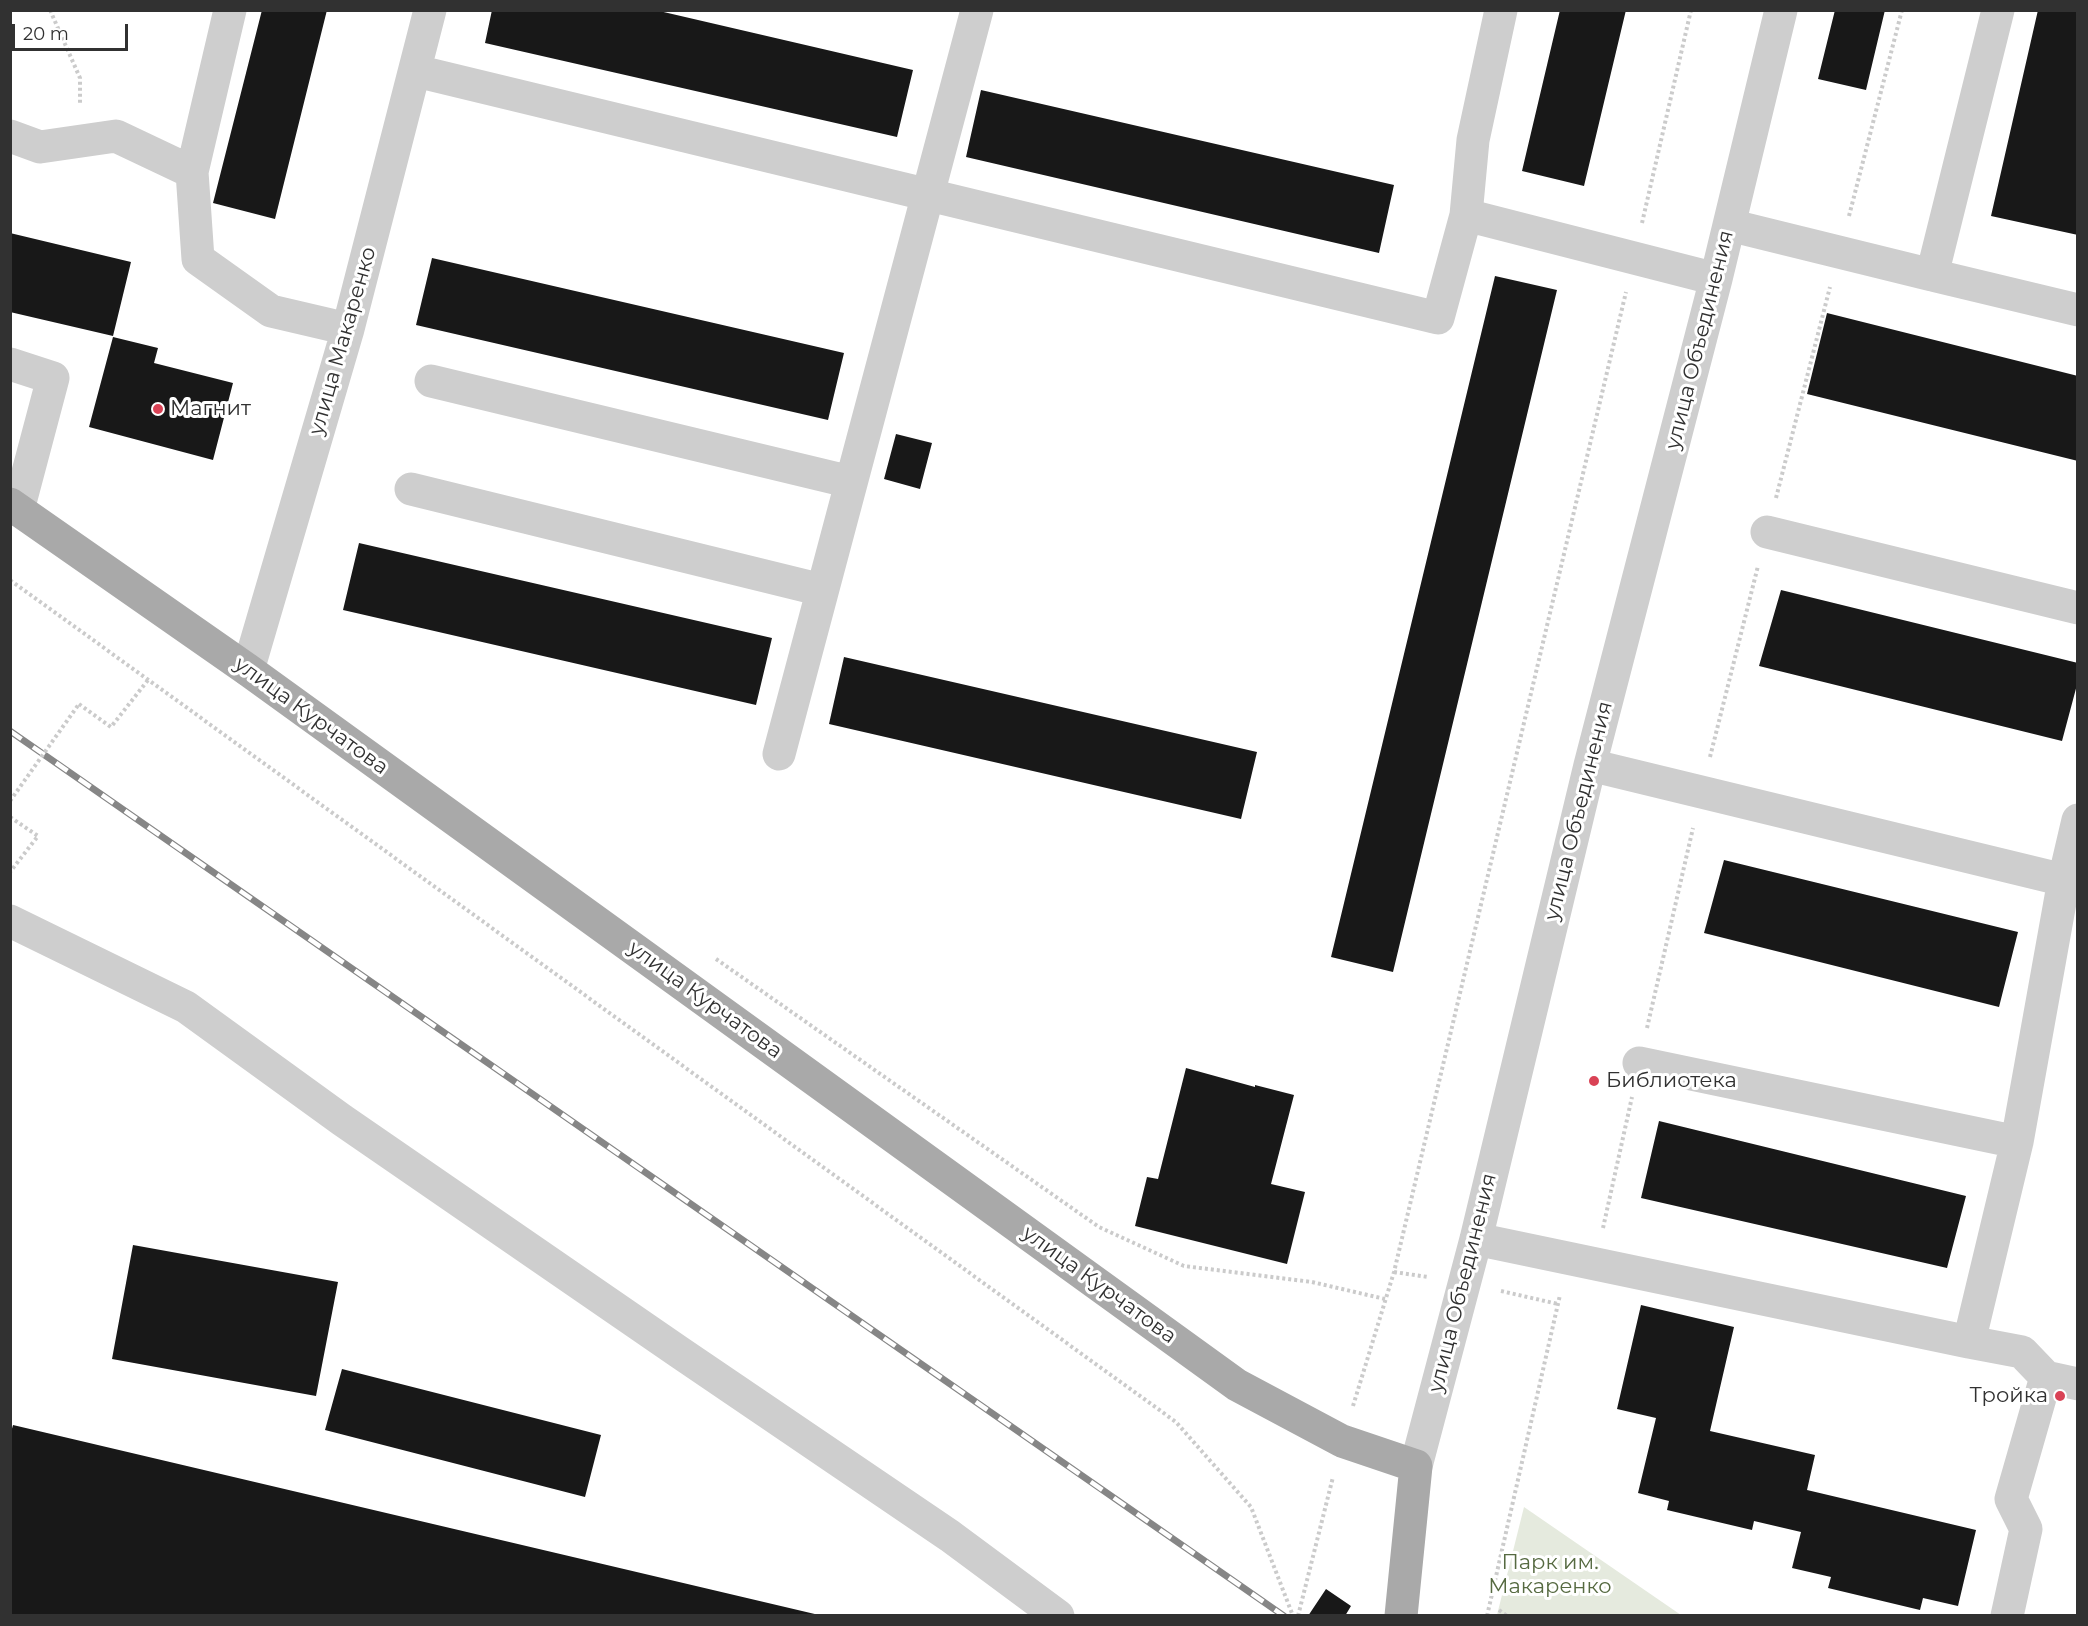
<!DOCTYPE html>
<meta charset="utf-8">
<style>
body{margin:0}
#map{position:relative;width:2088px;height:1626px;overflow:hidden;background:#fff;font-family:Montserrat,sans-serif}
canvas{display:block}
.frame{position:absolute;inset:0;border:12px solid #313131;pointer-events:none}
.scale{position:absolute;left:12px;top:24px;width:116px;height:27px;box-sizing:border-box;border:3px solid #313131;border-top:0;padding-left:8px;font-size:18px;line-height:21px;white-space:nowrap;color:#313131;-webkit-text-stroke:4px #fff;paint-order:stroke}
</style>
<div id="map">
<canvas width="2088" height="1626"></canvas>
<div class="frame"></div>
<div class="scale">20 m</div>
</div>
<script>
const g = document.querySelector('canvas').getContext('2d');
g.lineJoin = 'round';
function fillPath(path, color) {
  g.fillStyle = color;
  g.fill(path, 'evenodd');
}
function poly(rows) {
  const path = new Path2D();
  for (const r of rows) {
    path.moveTo(r[0], r[1]);
    for (let i = 2; i < r.length; i += 2) path.lineTo(r[i], r[i + 1]);
  }
  return path;
}
function strokePath(path, color, width, dash) {
  g.strokeStyle = color;
  g.lineWidth = width;
  g.lineCap = dash ? 'butt' : 'round';
  g.setLineDash(dash || []);
  g.stroke(path);
}
function label(font, color, halo, rows, align = 'center') {
  g.font = font + ' Montserrat,sans-serif';
  g.lineWidth = 6;
  g.setLineDash([]);
  g.textBaseline = 'middle';
  g.strokeStyle = halo;
  g.fillStyle = color;
  for (const [text, x, y, turn = 0] of rows) {
    g.save();
    g.translate(x, y);
    g.rotate((+turn || 0) * Math.PI / 180);
    g.textAlign = isNaN(turn) ? turn : align;
    if (halo) g.strokeText(text, 0, 0);
    g.fillText(text, 0, 0);
    g.restore();
  }
}
fillPath(poly([
 [1524,1507,1681,1615,1497,1615]
]), '#e5eade');
fillPath(poly([
 [262,10,327,10,275,219,213,203],
 [492,10,655,10,913,70,897,137,485,43],
 [1560,10,1626,10,1584,186,1522,171],
 [1835,10,1885,10,1866,90,1818,79],
 [2038,10,2078,10,2078,235,1991,216],
 [981,90,1394,185,1379,253,966,157],
 [10,233,131,262,113,336,10,312],
 [432,258,844,353,828,420,416,325],
 [1495,276,1557,290,1393,972,1331,957],
 [1827,313,2078,376,2078,461,1807,394],
 [113,337,158,348,154,363,233,383,213,460,89,427],
 [896,434,932,443,920,489,884,479],
 [359,543,772,638,756,705,343,610],
 [1781,590,2078,663,2078,681,2062,741,1759,666],
 [844,657,1257,752,1241,819,829,724],
 [1724,860,2018,932,1999,1007,1704,933],
 [1186,1068,1255,1087,1255,1085,1294,1095,1271,1184,1305,1192,1287,1264,1135,1226,1147,1177,1158,1179],
 [1659,1121,1966,1196,1947,1268,1641,1198],
 [133,1245,338,1282,316,1396,112,1359],
 [1641,1305,1734,1327,1710,1431,1815,1455,1807,1490,1976,1530,1958,1606,1923,1598,1920,1610,1828,1588,1831,1577,1792,1568,1801,1532,1754,1521,1752,1530,1667,1510,1669,1501,1638,1493,1656,1418,1617,1409],
 [342,1369,601,1435,585,1497,325,1430],
 [13,1425,819,1615,819,1616,10,1616,10,1436],
 [1326,1589,1351,1606,1345,1616,1308,1616]
]), '#181818');
strokePath(poly([
 [50,10,80,78,80,104],
 [1849,216,1902,10],
 [1642,223,1691,10],
 [1776,498,1830,287],
 [10,580,1176,1422,1251,1507,1293,1616],
 [79,704,111,727,148,680],
 [1710,757,1758,566],
 [10,817,38,836,10,872],
 [716,959,1099,1227,1184,1266,1312,1282,1385,1299],
 [1647,1028,1693,828],
 [1603,1228,1632,1097],
 [1394,1272,1428,1277],
 [1501,1291,1558,1304],
 [1353,1406,1394,1272,1626,292],
 [1499,1610,1507,1616],
 [1298,1616,1333,1477],
 [1487,1616,1560,1295]
]), '#cbcbcb', 4, [3, 3]);
strokePath(poly([
 [230,10,192,172,198,259,271,311,348,329],
 [1998,10,1932,275,2078,310],
 [416,71,1438,318,1466,215,1716,279],
 [10,136,40,147,116,136,192,172],
 [1466,215,1473,140,1501,10],
 [1729,225,1932,275],
 [10,364,53,378,18,510],
 [431,381,851,482],
 [411,489,822,590],
 [1767,532,2078,608],
 [248,670,348,329,430,10],
 [779,754,977,10],
 [1590,765,2064,880],
 [10,921,186,1007,342,1120,679,1352,950,1536,1058,1616],
 [1639,1063,2017,1142],
 [1476,1239,1969,1342,2017,1142,2064,880,2078,820],
 [1969,1342,2022,1352,2046,1377,2011,1499,2026,1529,2007,1616],
 [2046,1377,2078,1384],
 [1416,1466,1476,1239,1590,765,1716,279,1781,10]
]), '#cecece', 33);
strokePath(poly([
 [10,504,248,670,1237,1385,1342,1441,1416,1466,1401,1616]
]), '#a9a9a9', 33);
const rail = poly([
 [10,731,1284,1616]
]);
strokePath(rail, '#868686', 7);
strokePath(rail, '#fff', 4.5, [14]);
strokePath(poly([
 [10,801,79,704]
]), '#cbcbcb', 4, [3, 3]);
for (const [x, y, r, color] of [
 [158,409,6,"#d94255"],
 [1594,1081,6,"#d94255"],
 [2060,1396,6,"#d94255"]
]) {
  const dot = new Path2D();
  dot.arc(x, y, r, 0, 2 * Math.PI);
  g.fillStyle = color;
  g.fill(dot);
  strokePath(dot, '#fff', 2);
}
label('21px', '#313131', '#fff', [
 ["улица Объединения",1700,340,-76],
 ["улица Макаренко",343,341,-74],
 ["улица Курчатова",311,716,36],
 ["улица Объединения",1579,811,-76],
 ["улица Курчатова",705,1000,36],
 ["улица Объединения",1463,1283,-76],
 ["улица Курчатова",1099,1285,36]
]);
label('21px', '#313131', '#fff', [
 ["Магнит",170,409],
 ["Библиотека",1606,1081],
 ["Тройка",2048,1396,"right"]
], 'left');
label('21px', '#566a41', '#fff', [
 ["Парк им.",1550,1563],
 ["Макаренко",1550,1587]
]);
</script>
